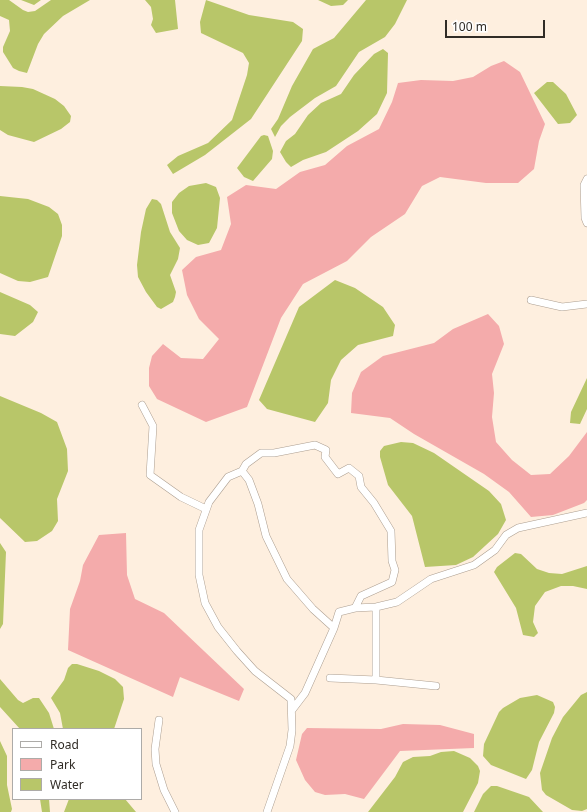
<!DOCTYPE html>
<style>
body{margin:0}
#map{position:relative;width:587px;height:812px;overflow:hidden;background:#feefdf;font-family:"Noto Sans",sans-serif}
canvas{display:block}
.legend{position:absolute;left:12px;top:728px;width:130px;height:72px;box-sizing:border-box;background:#fff;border:1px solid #adaba8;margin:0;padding:5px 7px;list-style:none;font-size:12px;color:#312c26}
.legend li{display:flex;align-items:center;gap:8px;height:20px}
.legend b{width:20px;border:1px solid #adaba8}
.scale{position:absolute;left:445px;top:20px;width:100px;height:18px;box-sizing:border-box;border:2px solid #312c26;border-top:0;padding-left:5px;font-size:12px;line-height:14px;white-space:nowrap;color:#312c26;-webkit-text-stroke:3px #fff;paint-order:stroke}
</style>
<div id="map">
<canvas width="587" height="812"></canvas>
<ul class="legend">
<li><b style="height:5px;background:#fff"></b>Road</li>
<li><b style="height:11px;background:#f4abab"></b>Park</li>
<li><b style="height:11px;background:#b8c669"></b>Water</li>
</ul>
<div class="scale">100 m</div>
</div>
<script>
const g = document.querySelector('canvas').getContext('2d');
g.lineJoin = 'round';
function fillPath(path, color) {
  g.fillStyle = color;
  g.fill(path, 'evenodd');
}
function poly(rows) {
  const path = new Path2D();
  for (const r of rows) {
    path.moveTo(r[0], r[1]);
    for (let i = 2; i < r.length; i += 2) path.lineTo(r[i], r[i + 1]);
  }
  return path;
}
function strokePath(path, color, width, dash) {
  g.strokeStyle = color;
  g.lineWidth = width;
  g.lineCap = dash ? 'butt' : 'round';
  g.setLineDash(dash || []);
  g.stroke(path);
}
fillPath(poly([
 [504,61,520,72,545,124,539,141,534,169,518,183,486,183,440,177,422,186,405,214,371,237,347,261,303,284,281,318,247,407,206,422,157,399,149,386,149,368,152,356,163,344,181,358,203,359,219,339,199,319,187,295,182,270,196,257,221,250,231,224,227,197,246,185,276,189,300,172,325,165,347,146,379,129,392,102,398,83,421,80,453,81,473,77,491,66],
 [488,314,499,326,504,344,492,374,494,393,492,417,496,442,512,460,531,475,550,474,569,456,587,432,587,500,584,503,553,515,531,517,509,492,484,474,414,434,390,418,351,413,352,393,361,372,383,356,434,343,453,329],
 [126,533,127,575,135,599,164,613,244,689,239,701,180,677,173,697,68,650,70,609,80,581,83,565,99,535],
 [403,724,440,725,474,734,474,748,400,751,364,799,345,794,325,795,315,792,305,780,296,760,302,734,307,728,381,729]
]), '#f4abab');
fillPath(poly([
 [0,0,9,0,23,10,28,12,35,11,51,0,90,0,63,16,44,34,38,44,27,73,19,71,13,68,3,52,3,47,10,31,9,20,0,16],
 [21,0,41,0,34,5],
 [145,0,175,0,178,29,156,33,151,25,153,19,151,7],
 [206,0,249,15,293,22,303,29,302,41,251,119,205,155,173,174,167,165,178,156,208,143,232,120,247,75,249,63,243,53,201,33,200,22],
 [318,0,348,0,343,5,331,6],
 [366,0,407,0,395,24,385,37,359,52,336,86,315,98,290,117,281,126,275,137,271,129,278,119,292,86,313,49,334,38],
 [383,49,388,53,387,93,377,114,358,131,326,152,303,160,291,167,286,162,280,152,286,141,295,134,308,115,321,103,341,94,354,75,374,54],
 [547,82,553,82,566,94,577,115,570,123,558,124,534,93],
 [0,86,22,87,33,89,55,99,64,106,71,116,70,122,61,129,34,142,8,135,0,130],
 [264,135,268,136,273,151,272,159,253,181,244,177,237,168,261,136],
 [206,183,216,187,220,198,217,228,209,243,198,245,187,240,179,231,172,213,172,202,179,193,189,186],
 [0,196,28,199,49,207,58,214,62,225,62,236,48,277,30,282,18,281,0,273],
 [152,199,157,200,161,204,170,232,180,248,178,259,170,275,176,292,175,297,173,302,161,309,157,307,146,292,138,277,137,265,141,232,146,209],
 [335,280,355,288,383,307,395,325,393,336,358,345,341,360,331,380,328,403,315,422,267,409,259,400,299,307],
 [0,292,30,305,38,312,33,322,15,336,0,334],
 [587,378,587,409,580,424,570,423,571,412],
 [0,396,41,413,57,422,67,449,68,471,57,499,58,521,52,531,37,541,25,542,0,518],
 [401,442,413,443,434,453,489,491,501,504,506,520,498,534,473,557,456,565,425,567,412,516,388,485,380,457,380,451,384,446],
 [0,543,6,552,3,624,0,629],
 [515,553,521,554,537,569,549,573,562,574,587,566,587,589,573,586,561,586,545,592,535,606,533,622,538,633,534,637,523,635,516,608,494,572,497,567],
 [72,664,77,664,99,671,115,679,123,687,124,699,114,729,63,729,60,713,51,698,64,680,68,668],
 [0,679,18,700,23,703,33,698,39,698,49,713,54,729,20,729,0,707],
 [587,692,587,809,582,811,572,810,546,795,542,790,540,773,552,738,563,717,581,695],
 [537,695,553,702,555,707,554,713,539,742,532,770,526,779,491,765,483,756,484,744,499,712,503,708,520,698],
 [0,741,7,756,7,785,12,809,11,812,0,812],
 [454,751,470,758,478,766,480,771,478,783,463,812,368,812,395,777,403,762,413,757,430,756,441,752],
 [491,786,497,786,529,797,543,812,474,812,483,794],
 [40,799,49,799,50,812,42,812],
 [69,799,125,799,136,812,64,812]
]), '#b8c669');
const minor = poly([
 [587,179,584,185,585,218,587,223],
 [531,300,562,307,587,304],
 [142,405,153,426,150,475,181,497,206,509],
 [242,471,246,464,261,453,274,453,315,445,326,450,325,457,338,474,349,468,359,476,361,487,374,503,391,531,392,561,395,570,392,582,361,596,355,608],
 [376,607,376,680],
 [334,628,339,612,355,608,376,607,397,602,431,579,474,565,495,550,506,535,518,528,587,513],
 [330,678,376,680,436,686],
 [159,720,155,749,156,764,164,790,175,812],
 [267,812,290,746,292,730,291,699,255,671,237,651,218,627,205,603,199,575,199,530,209,502,228,477,242,471,249,480,258,504,266,536,287,579,313,609,334,628,305,693,292,710]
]);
strokePath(minor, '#ac9e90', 8);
strokePath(minor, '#fff', 7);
</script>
